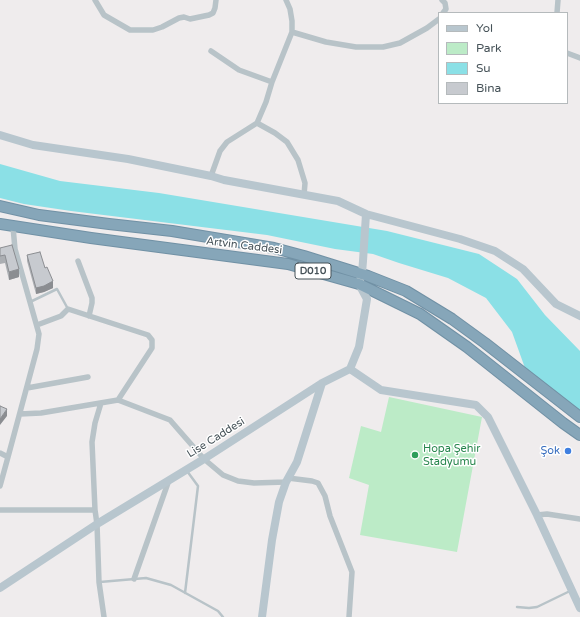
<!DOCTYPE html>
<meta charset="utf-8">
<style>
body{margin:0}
#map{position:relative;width:580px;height:617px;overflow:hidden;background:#efeced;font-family:"Varela Round",sans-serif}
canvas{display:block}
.legend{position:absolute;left:438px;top:12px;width:130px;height:92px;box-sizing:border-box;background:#fff;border:1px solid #b5babc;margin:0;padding:5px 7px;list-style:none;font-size:12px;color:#465258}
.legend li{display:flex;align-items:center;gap:8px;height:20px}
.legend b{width:20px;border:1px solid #b5babc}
</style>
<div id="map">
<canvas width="580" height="617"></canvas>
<ul class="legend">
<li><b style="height:5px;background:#b8c6ce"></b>Yol</li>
<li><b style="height:11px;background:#bcebc7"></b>Park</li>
<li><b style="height:11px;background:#8be0e6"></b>Su</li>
<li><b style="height:11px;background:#c7cacf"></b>Bina</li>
</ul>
</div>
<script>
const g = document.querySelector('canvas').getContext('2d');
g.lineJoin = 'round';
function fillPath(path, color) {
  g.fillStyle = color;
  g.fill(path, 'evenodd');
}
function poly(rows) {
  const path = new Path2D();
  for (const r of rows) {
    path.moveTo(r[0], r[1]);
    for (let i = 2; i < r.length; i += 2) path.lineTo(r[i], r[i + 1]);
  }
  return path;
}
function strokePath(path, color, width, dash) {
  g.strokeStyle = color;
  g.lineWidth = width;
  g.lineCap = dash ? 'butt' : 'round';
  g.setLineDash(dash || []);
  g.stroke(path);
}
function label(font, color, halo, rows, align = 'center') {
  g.font = font + ' "Varela Round",sans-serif';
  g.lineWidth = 3;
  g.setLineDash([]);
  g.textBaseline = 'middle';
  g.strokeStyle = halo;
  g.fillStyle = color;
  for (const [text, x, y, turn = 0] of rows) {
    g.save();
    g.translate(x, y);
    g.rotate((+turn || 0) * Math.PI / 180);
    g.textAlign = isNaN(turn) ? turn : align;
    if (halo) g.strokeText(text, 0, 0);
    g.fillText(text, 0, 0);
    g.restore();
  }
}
fillPath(poly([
 [389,397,482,417,457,552,360,535,369,485,349,478,361,426,381,432]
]), '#bcebc7');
fillPath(poly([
 [0,164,60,181,159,193,387,231,479,254,517,279,545,315,580,351,580,413,525,368,512,332,486,298,448,278,399,263,373,254,335,249,267,235,71,211,24,204,0,198]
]), '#8be0e6');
const highway = poly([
 [0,206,39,215,109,224,172,231,274,248,304,256,368,276,406,291,452,319,485,343,580,417],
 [0,224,91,238,288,264,359,284,420,314,467,347,563,423,580,435]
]);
strokePath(highway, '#7191a5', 12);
strokePath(poly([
 [30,302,57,289,68,309],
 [100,582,146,578,171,585,218,611,223,617],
 [185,593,198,486,187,471],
 [517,607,529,608,537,607,570,591]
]), '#b8c3c8', 2.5);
strokePath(poly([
 [95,0,104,15,130,30,153,30,162,27,179,18,184,17,190,19,209,15,213,13,215,8,216,0],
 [286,0,290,9,292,21,292,32],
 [442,0,445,3,446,9,443,13],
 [557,13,558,0],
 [211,51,239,70,272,82],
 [567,53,580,58],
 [257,123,275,133,287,142,298,160,305,183,304,195],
 [211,176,220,151,227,142,257,123,266,102,272,82,292,32,326,42,356,47,383,47,400,43,427,28,439,19],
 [78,261,92,298,92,303,89,316],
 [37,325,61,316,68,309,148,335,152,340,152,348,118,400],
 [27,388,88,377],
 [101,403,95,423,92,442,95,510,97,524,99,582,104,617],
 [20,414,41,413,118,400,170,420,204,459,223,475,238,481,254,483,286,482],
 [0,453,8,457,0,486],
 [8,457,37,349,39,334,15,249,13,227],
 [288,478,312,481,318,483,325,496,330,516,352,572,349,617],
 [0,510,95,510],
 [537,515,547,514,580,519],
 [134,579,169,480]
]), '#b8c3c8', 5.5);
strokePath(poly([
 [0,135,33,145,128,159,211,176,224,180,338,201,366,214,363,261,362,273,359,284,367,299,359,347,350,369,322,383,204,459,97,524,0,588],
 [366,214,460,239,495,251,523,269,556,304,580,316],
 [350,369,381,390,476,405,488,417,537,515,580,608],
 [262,617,272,540,279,502,286,482,297,462,322,383]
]), '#b8c6ce', 8);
strokePath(highway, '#86a6b9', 10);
fillPath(poly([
 [0,248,19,277,9,280,5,263,0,264],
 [27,255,45,268,53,288,44,292,36,294,27,261]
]), '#abaeb2');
fillPath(poly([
 [19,269,19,277,9,280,9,272],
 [53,281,53,288,44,292,36,294,36,288],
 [7,409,7,416,0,425,0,419]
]), '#8b8d91');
const building = poly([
 [12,245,19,269,9,272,5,255,0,256,0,248,12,245],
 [40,252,45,268,47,267,53,281,44,286,36,288,27,255,40,252],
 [0,406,7,409,0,419,0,406]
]);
fillPath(building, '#c7cacf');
strokePath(building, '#8b8d91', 1);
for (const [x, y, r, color] of [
 [568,451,4,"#3f7fe0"],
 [415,455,4,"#2e9e5b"]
]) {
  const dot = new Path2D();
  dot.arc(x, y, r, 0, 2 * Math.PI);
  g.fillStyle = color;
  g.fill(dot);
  strokePath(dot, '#fff', 1.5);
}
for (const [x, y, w] of [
 [313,271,36]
]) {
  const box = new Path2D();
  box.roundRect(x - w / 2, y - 8, w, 16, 3);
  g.fillStyle = '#fff';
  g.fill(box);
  strokePath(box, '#465258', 1);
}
label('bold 10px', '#465258', null, [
 ["D010",313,271]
]);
label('11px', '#465258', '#fff', [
 ["Artvin Caddesi",244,246,7],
 ["Lise Caddesi",216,438,-32]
]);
label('11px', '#27864d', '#fff', [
 ["Hopa Şehir",423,449],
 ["Stadyumu",423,462]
], 'left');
label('11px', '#366cbe', '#fff', [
 ["Şok",560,451]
], 'right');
</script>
